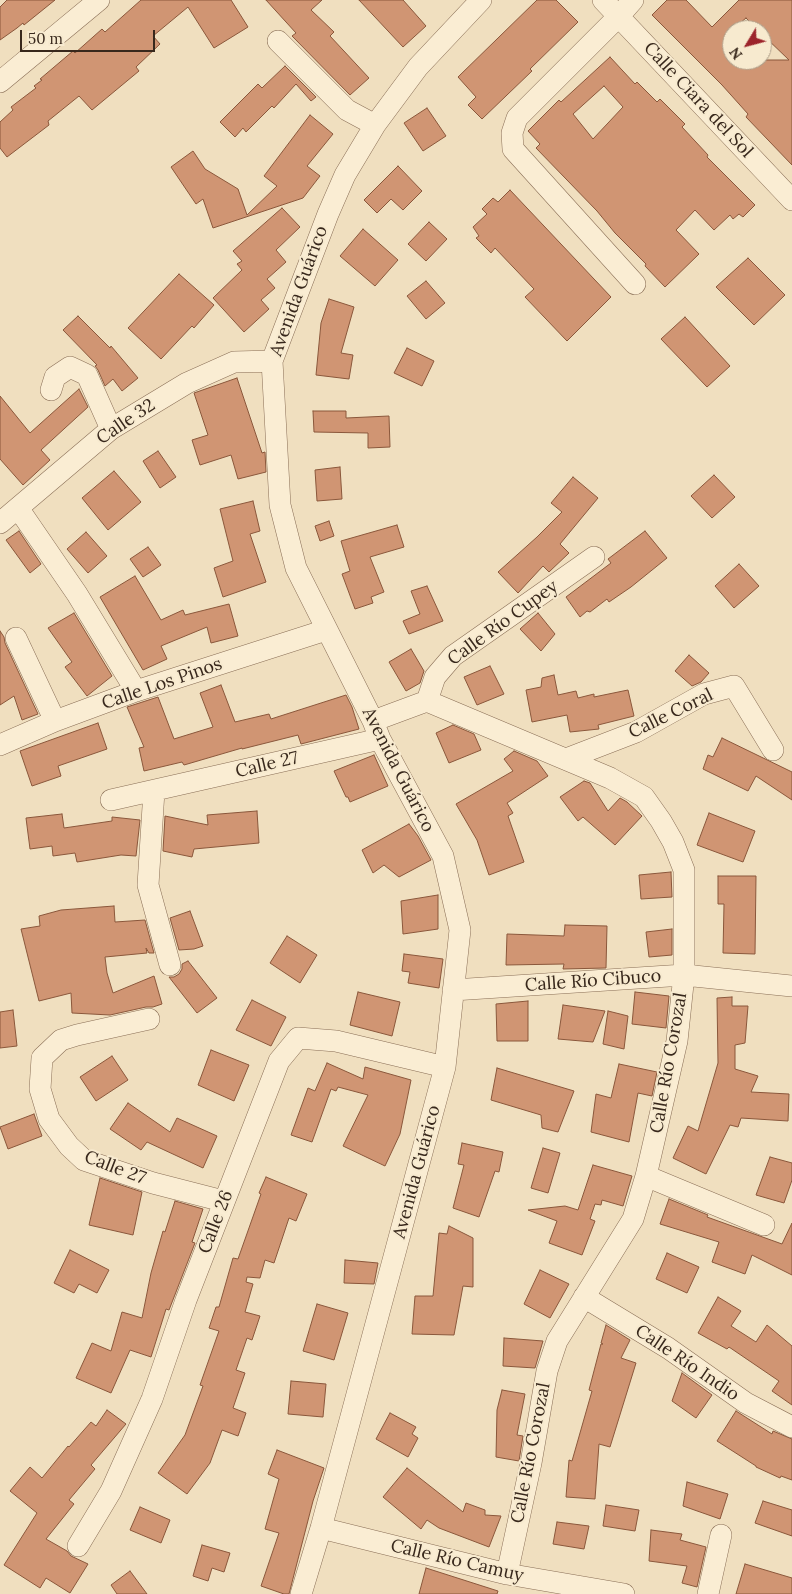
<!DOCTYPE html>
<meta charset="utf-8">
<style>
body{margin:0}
#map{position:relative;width:792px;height:1594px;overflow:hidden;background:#f0dfbf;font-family:Lora,serif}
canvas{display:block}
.north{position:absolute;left:722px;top:20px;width:50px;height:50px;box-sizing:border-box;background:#f7eacf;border:1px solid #ab9c87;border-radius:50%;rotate:233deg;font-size:14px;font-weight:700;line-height:20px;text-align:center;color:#38281c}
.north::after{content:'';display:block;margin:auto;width:18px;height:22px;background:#9c242b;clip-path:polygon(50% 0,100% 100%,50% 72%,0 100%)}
.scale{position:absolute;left:20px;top:30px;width:135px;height:22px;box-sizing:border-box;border:2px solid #38281c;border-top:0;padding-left:6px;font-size:15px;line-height:18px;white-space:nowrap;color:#38281c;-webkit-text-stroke:4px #f7eacf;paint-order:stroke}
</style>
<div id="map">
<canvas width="792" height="1594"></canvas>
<div class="north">N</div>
<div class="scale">50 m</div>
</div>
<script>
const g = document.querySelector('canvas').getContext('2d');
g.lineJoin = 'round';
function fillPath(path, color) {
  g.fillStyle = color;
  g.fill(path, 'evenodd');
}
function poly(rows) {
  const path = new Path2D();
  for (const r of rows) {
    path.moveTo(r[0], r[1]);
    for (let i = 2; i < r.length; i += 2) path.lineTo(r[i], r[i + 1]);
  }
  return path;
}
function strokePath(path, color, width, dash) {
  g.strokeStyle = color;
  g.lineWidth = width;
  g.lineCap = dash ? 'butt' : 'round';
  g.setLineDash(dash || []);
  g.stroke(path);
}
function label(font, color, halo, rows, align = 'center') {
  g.font = font + ' Lora,serif';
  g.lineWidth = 4;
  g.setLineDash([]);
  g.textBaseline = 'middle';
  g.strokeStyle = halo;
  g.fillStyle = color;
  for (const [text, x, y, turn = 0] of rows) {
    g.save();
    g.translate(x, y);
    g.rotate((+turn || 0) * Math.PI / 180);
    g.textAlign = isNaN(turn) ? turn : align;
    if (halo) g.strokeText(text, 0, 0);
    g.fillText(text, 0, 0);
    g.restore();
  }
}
const building = poly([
 [7,0,55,0,24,25,23,23,17,28,0,40,0,7,7,0],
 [141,0,231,0,248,27,214,48,188,7,153,36,160,44,136,67,139,71,92,110,79,96,48,121,49,125,7,157,0,148,0,122,13,110,11,107,36,88,34,86,42,80,40,79,73,51,75,53,102,29,105,32,141,0],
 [266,0,322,0,311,10,334,32,330,36,369,78,350,95,292,36,296,33,266,0],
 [359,0,403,0,426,26,403,47,359,0],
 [537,0,556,0,578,22,530,69,532,71,482,119,468,105,476,97,458,77,537,0],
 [667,0,686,0,712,27,739,0,792,0,792,165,746,117,748,114,722,85,652,15,667,0],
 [746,18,758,30,762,30,762,34,789,60,732,60,732,30,746,18],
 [610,57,635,84,637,82,657,102,660,99,685,124,682,127,708,155,707,157,755,205,743,217,739,214,733,219,730,215,714,230,695,210,676,230,699,254,665,287,645,266,646,264,615,233,597,211,536,148,540,144,528,131,559,100,561,102,610,57],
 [604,86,623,107,593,139,573,114,604,86],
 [285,66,316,97,311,101,296,84,274,108,272,106,246,132,243,128,235,137,220,122,258,84,262,88,285,66],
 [427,108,446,136,423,151,404,123,427,108],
 [310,115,333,134,307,166,320,176,303,198,213,228,203,199,196,204,171,167,193,151,205,169,238,189,247,215,277,186,264,176,310,115],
 [398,166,422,191,403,210,391,199,377,213,364,200,398,166],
 [510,190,611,297,567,341,525,297,534,289,495,248,491,253,476,238,479,236,473,227,487,214,482,209,493,198,498,202,510,190],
 [282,208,300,227,276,250,286,262,267,279,275,288,261,300,269,309,244,332,213,298,242,270,237,264,242,261,233,251,282,208],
 [429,222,447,239,426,261,408,244,429,222],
 [363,229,398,260,375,286,340,256,363,229],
 [748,258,785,295,754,325,716,287,748,258],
 [179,274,214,305,194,328,192,326,161,359,128,328,179,274],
 [426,281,445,303,426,319,407,296,426,281],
 [329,299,354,307,341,353,353,355,349,379,316,375,321,323,329,299],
 [78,316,110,348,111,346,138,378,122,391,113,379,105,386,98,370,95,366,97,365,63,330,78,316],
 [685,317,730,366,707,387,661,339,685,317],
 [407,348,434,361,422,386,394,373,407,348],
 [237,378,262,453,265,452,266,472,238,479,231,455,200,465,192,440,208,435,194,393,237,378],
 [79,389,88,407,41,450,50,460,23,485,0,459,0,396,30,433,79,389],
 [313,411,346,411,346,418,389,416,390,447,368,448,368,433,314,432,313,411],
 [158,451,176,477,160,488,143,461,158,451],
 [340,467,342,499,317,501,315,470,340,467],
 [114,471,141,502,108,530,82,498,114,471],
 [714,475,735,497,712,518,691,496,714,475],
 [573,477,598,498,560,544,569,553,549,572,543,566,518,593,498,572,537,537,562,512,551,503,573,477],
 [253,501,260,531,250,534,266,582,223,597,214,568,233,561,220,509,253,501],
 [329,521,334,536,320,541,315,526,329,521],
 [397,525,404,547,370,557,384,592,371,597,373,603,355,609,342,574,350,571,341,541,397,525],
 [19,531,41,564,30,573,6,540,19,531],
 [645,531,667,558,631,587,609,602,607,599,590,612,587,611,580,617,566,597,611,563,608,559,645,531],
 [86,532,107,556,88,573,67,549,86,532],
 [148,547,161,565,143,577,130,559,148,547],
 [739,564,759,586,734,608,715,586,739,564],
 [135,576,161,620,183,610,185,615,229,604,238,636,211,643,207,627,161,646,167,659,143,670,100,597,135,576],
 [427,586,443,621,409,634,403,621,420,614,411,591,427,586],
 [74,613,112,676,87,696,65,667,72,662,48,628,74,613],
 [538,613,555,634,541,651,520,629,538,613],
 [0,631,4,637,5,643,38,714,22,720,14,696,0,705,0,631],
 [411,649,424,671,420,683,406,691,389,662,411,649],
 [689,655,709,673,701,682,692,686,675,671,689,655],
 [490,666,504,694,477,705,464,677,490,666],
 [554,675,558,695,576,691,578,698,594,694,594,697,628,690,634,716,598,725,599,729,570,732,567,715,532,722,526,690,541,687,542,678,554,675],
 [221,685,235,722,269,714,271,719,346,695,352,707,359,729,301,744,298,735,242,749,242,748,184,765,182,762,144,771,139,748,144,747,127,707,158,697,174,739,213,727,200,693,221,685],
 [98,723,107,749,58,766,61,776,32,786,20,751,98,723],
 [453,725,474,734,481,750,449,763,436,733,453,725],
 [722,738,792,772,792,800,756,776,748,791,703,769,708,755,713,757,722,738],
 [514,751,537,761,548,776,507,803,513,813,508,816,524,862,489,875,477,840,456,804,513,771,504,759,514,751],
 [374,755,388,786,350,802,348,797,346,797,334,771,374,755],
 [584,781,590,783,608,811,620,798,627,802,642,816,615,845,583,817,578,821,560,797,584,781],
 [257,811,259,843,194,849,192,857,163,851,165,816,208,825,207,815,257,811],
 [709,813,755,831,743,862,697,845,709,813],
 [62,814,64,828,112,821,112,817,140,820,136,856,121,855,77,862,75,853,53,856,52,846,30,849,26,818,62,814],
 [409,824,418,836,431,860,399,877,384,865,373,873,362,850,409,824],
 [671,872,672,897,641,899,639,875,671,872],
 [718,876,756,876,755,954,723,953,724,904,718,904,718,876],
 [438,895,438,929,403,934,401,901,438,895],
 [114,906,115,922,145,920,154,953,149,953,146,948,147,953,105,957,107,973,113,993,154,976,162,1004,153,1007,146,1007,110,1015,72,1013,71,993,39,1001,21,929,40,926,39,916,61,910,114,906],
 [190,911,203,946,194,949,179,950,170,918,190,911],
 [565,925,607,926,606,968,563,969,564,964,506,965,507,934,564,936,565,925],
 [672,929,672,955,649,957,646,932,672,929],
 [287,936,317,955,300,983,270,963,287,936],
 [404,954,443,959,439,988,408,983,410,972,402,971,404,954],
 [188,961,217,998,197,1013,169,977,174,977,179,974,182,969,182,964,188,961],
 [358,992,400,1002,392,1036,350,1025,358,992],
 [635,992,669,996,666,1028,632,1024,635,992],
 [732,997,732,1006,748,1006,745,1043,735,1045,735,1069,758,1076,751,1092,789,1094,788,1121,741,1118,738,1127,730,1125,706,1174,673,1158,688,1126,698,1131,718,1063,717,998,732,997],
 [252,1000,286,1017,271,1046,236,1030,252,1000],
 [528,1001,528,1041,497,1041,496,1004,528,1001],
 [563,1005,605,1011,593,1042,558,1039,563,1005],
 [13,1010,17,1046,0,1048,0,1012,13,1010],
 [608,1011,628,1016,624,1049,603,1044,608,1011],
 [211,1050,249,1065,234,1101,198,1085,211,1050],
 [112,1056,128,1080,96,1101,80,1077,112,1056],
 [327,1063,363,1079,365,1067,411,1080,400,1134,385,1166,343,1146,368,1095,338,1087,336,1091,331,1089,312,1142,291,1135,308,1088,315,1091,327,1063],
 [619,1064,657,1072,652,1096,638,1093,629,1142,591,1132,596,1094,611,1098,619,1064],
 [497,1068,574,1091,558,1132,542,1128,541,1115,491,1100,497,1068],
 [128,1103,170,1132,177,1118,217,1136,203,1168,147,1142,141,1150,110,1129,128,1103],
 [34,1114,42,1136,8,1149,0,1127,34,1114],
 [462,1143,503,1152,499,1172,495,1171,479,1217,453,1208,464,1165,458,1164,462,1143],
 [543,1148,560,1153,548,1193,531,1188,543,1148],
 [770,1157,792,1163,792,1180,784,1203,756,1195,770,1157],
 [593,1165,632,1176,623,1206,602,1200,601,1205,595,1204,590,1219,595,1221,582,1255,549,1243,557,1221,528,1210,565,1206,578,1210,593,1165],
 [266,1177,307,1194,296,1221,289,1218,274,1263,265,1260,260,1278,247,1277,246,1282,253,1284,245,1312,260,1316,252,1340,247,1338,236,1370,245,1373,233,1408,246,1413,238,1436,222,1430,210,1463,187,1494,158,1473,185,1435,203,1386,200,1385,219,1331,209,1328,216,1307,219,1307,233,1258,238,1259,261,1194,259,1193,266,1177],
 [100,1178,142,1192,133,1235,89,1225,100,1178],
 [669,1199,708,1215,707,1217,782,1244,792,1223,792,1275,752,1255,745,1274,712,1262,719,1242,660,1224,669,1199],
 [175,1201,203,1209,192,1242,195,1243,169,1310,166,1309,151,1357,130,1350,111,1393,76,1378,92,1343,111,1351,122,1312,142,1318,151,1273,163,1231,165,1232,175,1201],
 [449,1226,473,1238,473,1287,463,1286,454,1335,412,1334,415,1296,433,1296,439,1233,447,1234,449,1226],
 [70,1250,109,1270,97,1293,79,1284,74,1293,54,1283,70,1250],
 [667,1253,699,1267,687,1293,656,1279,667,1253],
 [345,1260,378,1263,374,1284,344,1283,345,1260],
 [540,1270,569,1284,550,1318,524,1304,540,1270],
 [718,1297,741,1311,731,1326,756,1342,767,1325,792,1346,792,1405,772,1391,779,1381,729,1347,727,1349,698,1333,718,1297],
 [317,1304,348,1313,334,1360,303,1351,317,1304],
 [606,1325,630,1340,621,1358,636,1363,610,1447,599,1444,595,1499,566,1497,569,1460,572,1461,592,1391,589,1390,601,1344,603,1344,601,1343,606,1325],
 [504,1338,543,1341,535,1368,503,1366,504,1338],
 [682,1373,712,1395,696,1418,672,1401,682,1373],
 [291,1381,326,1384,323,1417,288,1414,291,1381],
 [502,1390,525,1394,517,1435,523,1436,519,1461,496,1457,497,1410,502,1390],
 [107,1410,126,1424,91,1465,95,1469,69,1500,74,1504,46,1539,67,1551,71,1556,88,1564,70,1593,46,1578,40,1588,4,1565,37,1513,10,1491,30,1467,42,1478,68,1446,69,1447,91,1422,96,1426,107,1410],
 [736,1411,772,1434,773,1431,792,1439,792,1480,781,1476,780,1478,756,1467,756,1466,717,1441,736,1411],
 [390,1413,416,1427,412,1434,418,1438,408,1457,376,1439,390,1413],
 [277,1450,324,1468,313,1501,289,1594,284,1594,261,1586,279,1533,265,1529,279,1479,268,1474,277,1450],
 [407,1468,463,1512,466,1503,485,1510,485,1515,501,1516,489,1547,439,1528,427,1520,421,1529,383,1497,407,1468],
 [687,1482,728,1494,720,1519,683,1506,687,1482],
 [763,1501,792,1510,792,1536,755,1523,763,1501],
 [606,1505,639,1510,635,1531,603,1526,606,1505],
 [140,1507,170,1520,161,1543,130,1530,140,1507],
 [557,1522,589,1526,584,1549,553,1544,557,1522],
 [651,1530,682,1534,680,1540,706,1547,697,1587,682,1583,687,1566,649,1561,651,1530],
 [202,1545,230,1553,224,1572,212,1568,208,1581,193,1576,202,1545],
 [745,1564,792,1578,792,1594,736,1594,745,1564],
 [426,1568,498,1591,497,1594,419,1594,426,1568],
 [130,1571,147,1594,117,1594,111,1585,130,1571]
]);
fillPath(building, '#d09573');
strokePath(building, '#8a573b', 1);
const minor = poly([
 [603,0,792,200],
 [633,0,619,16,517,118,512,133,513,149,635,284],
 [278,41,347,110,375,125],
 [0,82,99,0],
 [51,390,55,377,70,367,87,375,111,429],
 [18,508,77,594,136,691],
 [0,523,111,429,187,383,234,362,272,361],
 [16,638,55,721],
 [427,701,435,677,453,656,594,557],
 [373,721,427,701,610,778,644,797,661,821,673,842,684,870,684,975,677,1041,646,1176,633,1219,557,1341,547,1371,531,1463,507,1574],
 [0,745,55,721,136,691,326,630],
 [566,759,636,732,704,694,734,686,773,750],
 [154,791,148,885,170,965],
 [111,800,380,739],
 [453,990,684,975,792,986],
 [149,1019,77,1035,61,1040,42,1058,40,1089,49,1119,69,1146,84,1160,153,1183,223,1201],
 [646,1176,764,1225],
 [584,1297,668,1348,746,1403,792,1427],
 [321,1528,507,1574,624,1594],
 [78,1546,111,1491,152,1399,186,1300,279,1061,298,1038,336,1041,445,1067],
 [301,1594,321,1528,445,1067,460,930,443,856,380,739,373,721,296,568,280,505,272,361,328,214,345,175,375,125,418,67,481,0],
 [708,1594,721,1535]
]);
strokePath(minor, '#8a6f57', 22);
strokePath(minor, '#faedd3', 21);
label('18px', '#38281c', '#f7eacf', [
 ["Calle Ciara del Sol",698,100,47],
 ["Avenida Guárico",299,291,-70],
 ["Calle 32",126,422,-34],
 ["Calle Río Cupey",503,623,-36],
 ["Calle Los Pinos",162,684,-19],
 ["Calle Coral",671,714,-26],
 ["Calle 27",267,765,-13],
 ["Avenida Guárico",398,770,63],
 ["Calle Río Cibuco",593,981,-4],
 ["Calle Río Corozal",669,1063,-80],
 ["Calle 27",115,1168,21],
 ["Avenida Guárico",417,1172,-75],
 ["Calle 26",216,1222,-69],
 ["Calle Río Indio",687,1363,34],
 ["Calle Río Corozal",531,1453,-79],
 ["Calle Río Camuy",457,1561,13]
]);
</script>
